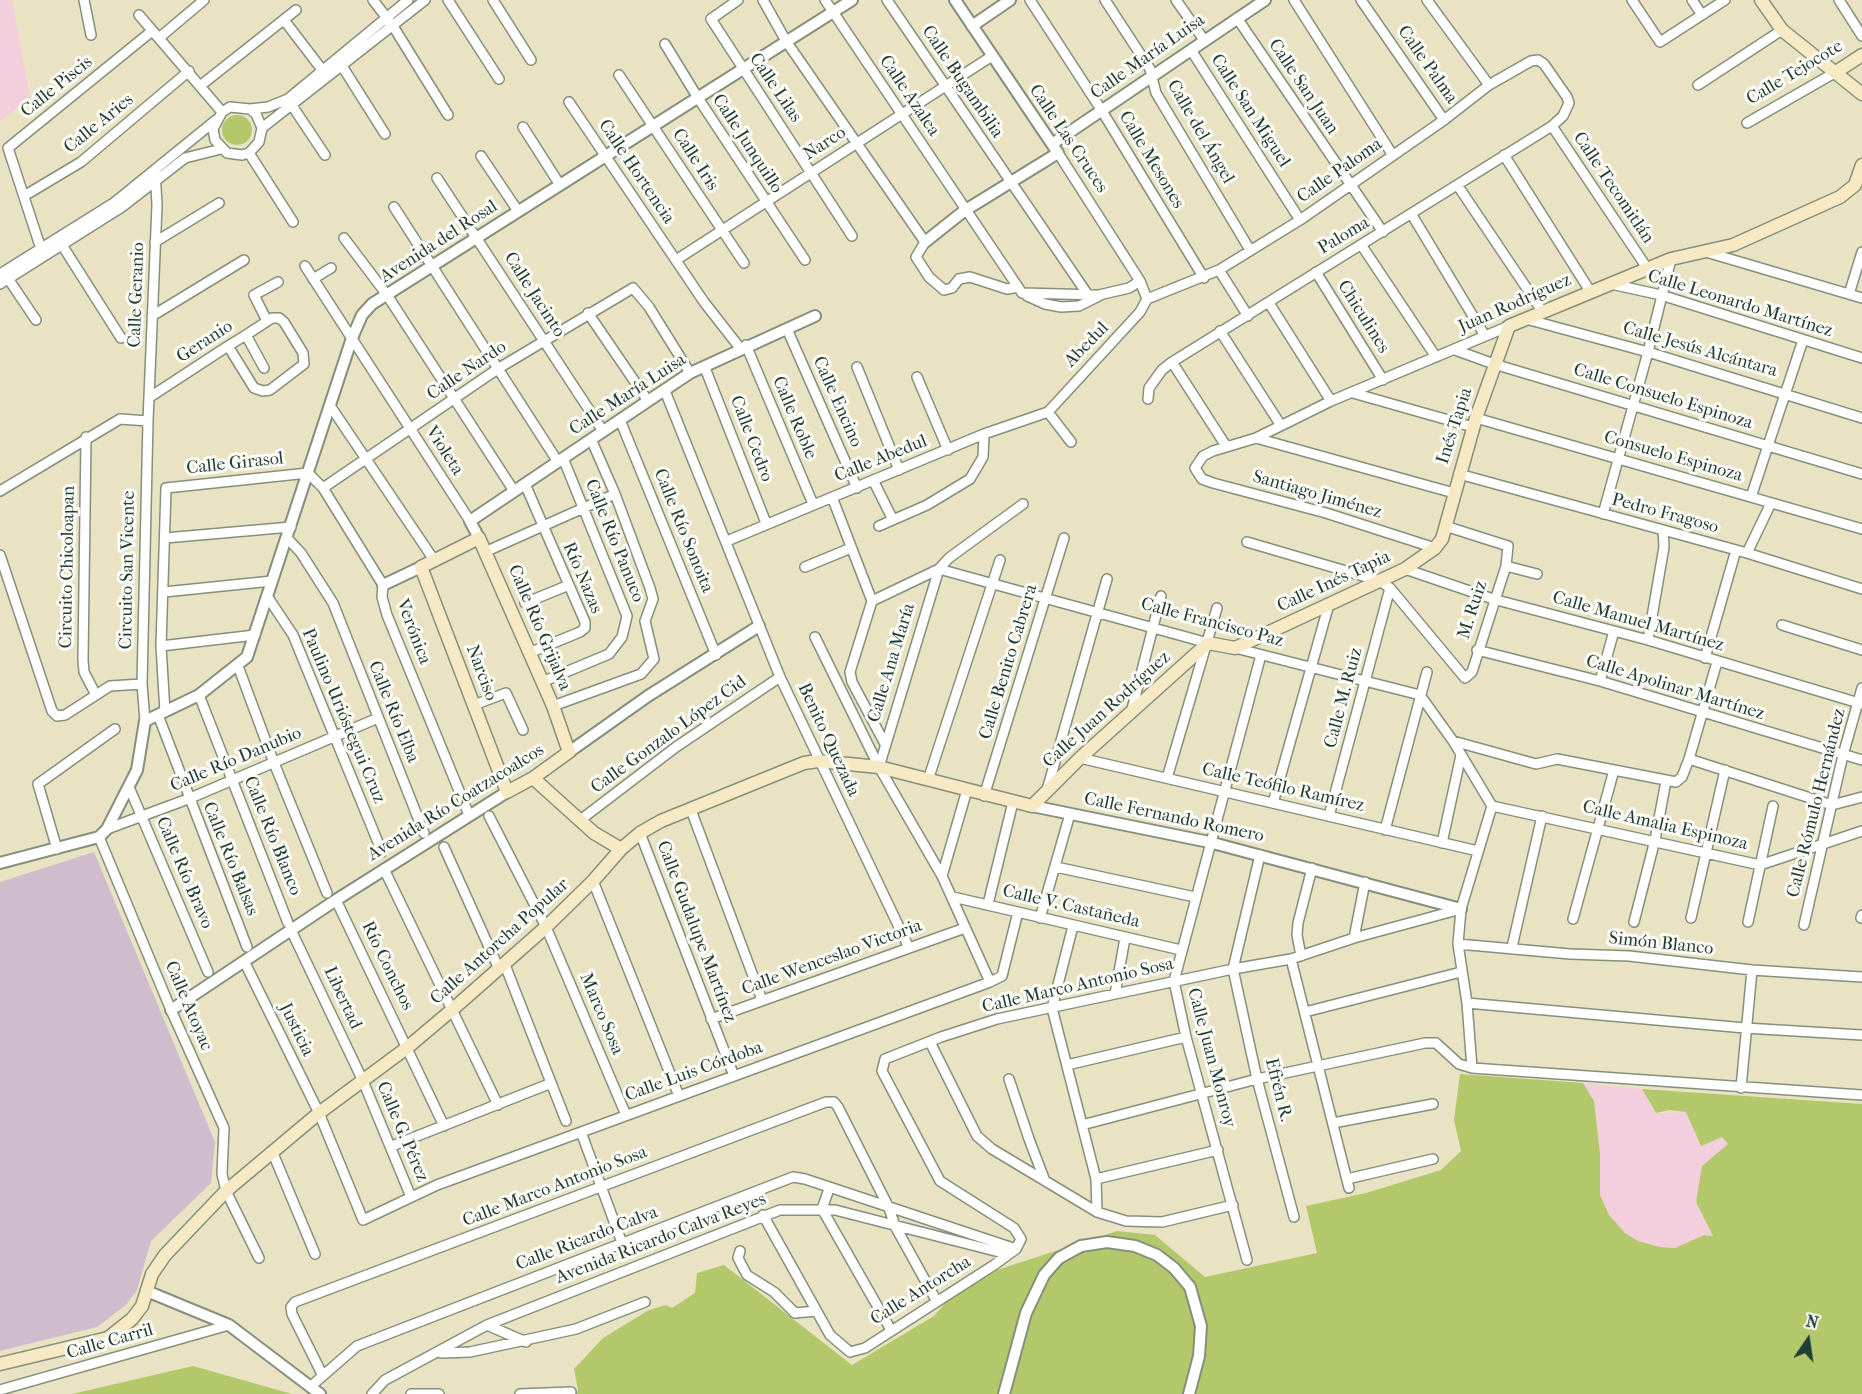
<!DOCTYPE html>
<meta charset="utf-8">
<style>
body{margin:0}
#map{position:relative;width:1862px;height:1394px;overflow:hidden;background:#e9e3c3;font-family:"IM FELL French Canon",serif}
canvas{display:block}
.north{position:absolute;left:1778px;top:1310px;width:60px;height:60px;-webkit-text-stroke:4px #fdfcf7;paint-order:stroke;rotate:13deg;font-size:16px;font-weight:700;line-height:24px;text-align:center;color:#1f3d34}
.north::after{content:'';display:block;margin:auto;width:21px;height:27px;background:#1f3d34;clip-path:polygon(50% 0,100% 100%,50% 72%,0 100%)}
</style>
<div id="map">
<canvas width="1862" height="1394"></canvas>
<div class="north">N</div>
</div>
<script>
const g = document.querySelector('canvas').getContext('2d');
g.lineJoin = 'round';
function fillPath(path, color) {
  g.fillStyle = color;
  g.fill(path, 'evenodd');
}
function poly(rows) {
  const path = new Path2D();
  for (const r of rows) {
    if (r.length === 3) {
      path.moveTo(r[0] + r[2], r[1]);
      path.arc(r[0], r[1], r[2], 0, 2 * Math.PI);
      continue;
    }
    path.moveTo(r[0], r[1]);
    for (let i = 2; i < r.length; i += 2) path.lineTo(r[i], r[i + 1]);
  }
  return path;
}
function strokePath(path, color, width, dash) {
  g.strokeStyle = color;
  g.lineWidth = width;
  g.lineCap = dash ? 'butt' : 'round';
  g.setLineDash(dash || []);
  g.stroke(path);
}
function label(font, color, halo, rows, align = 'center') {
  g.font = font + ' "IM FELL French Canon",serif';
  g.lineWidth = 6;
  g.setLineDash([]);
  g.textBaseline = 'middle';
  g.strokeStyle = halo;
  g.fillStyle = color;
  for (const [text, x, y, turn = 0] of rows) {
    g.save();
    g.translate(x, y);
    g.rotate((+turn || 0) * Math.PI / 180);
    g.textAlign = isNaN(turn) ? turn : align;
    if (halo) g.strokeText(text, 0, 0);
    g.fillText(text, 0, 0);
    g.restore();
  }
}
fillPath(poly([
 [0,0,12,0,30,97,0,121],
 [1583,1083,1642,1089,1656,1113,1686,1112,1701,1146,1722,1137,1728,1144,1721,1150,1698,1191,1696,1202,1714,1236,1704,1235,1675,1248,1660,1247,1638,1241,1624,1233,1609,1215,1600,1195,1600,1154,1594,1101]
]), '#f3cfde');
fillPath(poly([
 [94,852,215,1142,211,1183,151,1241,137,1290,126,1305,97,1327,0,1351,0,882]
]), '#cfbdce');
fillPath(poly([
 [237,130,15],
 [1460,1074,1583,1083,1594,1101,1600,1154,1600,1195,1609,1215,1625,1233,1638,1241,1660,1247,1675,1248,1704,1235,1713,1236,1696,1202,1702,1166,1728,1144,1722,1137,1701,1146,1686,1112,1669,1110,1656,1113,1642,1089,1862,1104,1862,1394,576,1394,578,1390,574,1369,603,1338,649,1310,666,1305,672,1308,695,1293,697,1273,724,1265,852,1365,934,1316,946,1302,997,1270,1117,1231,1155,1235,1205,1277,1317,1253,1306,1206,1366,1193,1441,1170,1461,1151,1454,1120],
 [193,1366,292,1394,72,1394]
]), '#b3c76b');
const minor = poly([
 [84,0,91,35],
 [373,0,393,26,448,115],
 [448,0,499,79],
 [493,0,531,60],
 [738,0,711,19,852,236],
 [763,0,786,41,925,242,916,257,929,277,944,290,952,288,959,279,970,277,1007,289,1018,287],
 [825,0,1022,293],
 [887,0,1088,295],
 [1030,0,1102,111,1204,278],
 [1105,0,1150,69,1156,93,1250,250],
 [1176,0,1204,40],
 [1294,0,1392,154],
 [1361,0,1444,120],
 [1427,0,1489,85],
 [1632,0,1660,42,1725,0],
 [1692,0,1702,15],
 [1839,0,1862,36],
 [139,15,222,112],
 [1237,18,1383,232],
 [284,20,323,71],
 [159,38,204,0],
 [665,44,698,98,805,260],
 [1191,50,1300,220],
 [342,66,385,134],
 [619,75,744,263],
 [1698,85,1782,30],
 [200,86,296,10],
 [289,101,325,155],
 [569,102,704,302,740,348],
 [250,109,256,114,262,128,259,142,249,153,242,155,227,153,215,140,213,129,222,112,230,107,250,109,268,107,288,99,408,0],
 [1747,123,1836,72],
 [1552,126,1647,268],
 [523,127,560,185],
 [262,128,425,0],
 [249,153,293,222],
 [1058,153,1140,281,1147,299],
 [1504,155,1590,291],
 [481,156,518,211],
 [437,178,603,431],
 [1458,186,1542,311],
 [24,196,81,162,189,71],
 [394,207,558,462],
 [1412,215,1485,336],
 [344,238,387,295,514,491],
 [155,242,219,203],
 [62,245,121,338],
 [1362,246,1436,357],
 [41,249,8,148,152,31],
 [1706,252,1862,298],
 [676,260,992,56],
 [305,266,470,521],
 [1219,270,1248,316],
 [1316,272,1383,380],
 [0,274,115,202,216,120],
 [5,274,36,320],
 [313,279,331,268],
 [0,284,122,207,185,158,221,149],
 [1611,284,1661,295,1862,358],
 [1022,293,1099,295,1129,288,1140,281],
 [1849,294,1862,252],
 [1027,296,1045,304,1061,307,1079,306,1099,296],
 [1147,299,1219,270,1300,220,1444,120,1489,85,1531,61,1538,60,1544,64,1567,97,1569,103,1563,116,1552,126,1172,362,1162,370,1149,388,1148,399],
 [1269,303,1331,401],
 [588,313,648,401],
 [152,316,244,260],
 [1526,319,1648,352,1862,418],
 [267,321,254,295,278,282],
 [787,329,857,488],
 [1220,331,1280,424],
 [246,335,264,368],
 [746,345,813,504],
 [1455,350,1494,364,1862,474],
 [1172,362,1226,446],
 [857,367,899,470],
 [705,368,766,523],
 [917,377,948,450],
 [665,391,780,677,909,948],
 [1353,393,1473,427],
 [150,397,228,346,246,335,272,318,279,318,284,322,303,353,304,364,270,390,263,391,254,388,228,346],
 [331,407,434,560],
 [1048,412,1071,442],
 [1476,418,1862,529],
 [620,420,716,655],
 [86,437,83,660,84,672,96,695],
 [1256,438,1454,493],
 [1459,474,1747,553,1862,589],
 [874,482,893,520],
 [525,484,585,622,585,628,580,632,529,653],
 [323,488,499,368,633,288,649,307,690,373],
 [0,491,120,419,148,421],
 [832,497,872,601],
 [1751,497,1803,340],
 [1603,514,1648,352,1671,259],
 [879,526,927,505,970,479,983,457,984,434],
 [165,538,291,527],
 [288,539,301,553,333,603,424,833],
 [727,541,984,434,1048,412,1140,312,1147,299],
 [1247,542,1380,581,1390,588,1465,678,1472,672,1506,566,1508,546,1445,526],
 [1435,548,1326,513,1213,483,1202,479,1195,468,1203,456,1213,451,1256,438,1331,401,1509,326],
 [487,551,615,494],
 [1747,553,1771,503],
 [0,555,52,711,57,716,65,715,110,686,142,684],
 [1506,566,1537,574],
 [805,567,851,548],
 [1405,569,1493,599,1648,640,1862,704],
 [164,592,272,581],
 [267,596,293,635,382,852],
 [872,601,939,569,1208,643],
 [872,601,850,672,852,682,885,744],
 [525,603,569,585],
 [1782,625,1862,650],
 [815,637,879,767,942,876,990,982],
 [1648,640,1664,547,1663,530],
 [161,646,255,635],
 [1235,648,1420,695,1453,741,1492,806],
 [1477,650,1600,681,1862,760],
 [1705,658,1736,550],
 [238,666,274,763,327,893],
 [1600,681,1614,631],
 [542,682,609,654,622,637,627,616,563,458],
 [199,695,288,923],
 [474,705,506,693,523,730],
 [553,706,641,674,654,659,645,621,653,599,650,588,615,494,591,439],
 [165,712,161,646,166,488,308,473,323,488,383,585,382,597,387,615,469,815],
 [1131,713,1161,596],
 [158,715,247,947],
 [145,721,142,684,148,421,157,205,155,170],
 [1453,741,1536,764,1557,759,1676,782,1682,777,1689,759,1717,662],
 [1080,758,1478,851],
 [1689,759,1832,805,1862,797],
 [879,767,939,569,949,558,1023,504],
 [1167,778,1217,608],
 [928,780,1000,560],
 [129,787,208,972],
 [1047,790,1107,579],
 [984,796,1064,538],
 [1273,803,1329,604],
 [1492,806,1760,865,1862,831],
 [691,810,762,1000],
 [489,816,546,927,626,1115],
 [1329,816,1390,588],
 [579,821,676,747,780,677],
 [107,829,188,799,378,718],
 [1385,830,1427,672],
 [640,833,734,1076],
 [99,837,171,1010,224,1128,222,1174,226,1191,259,1258],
 [1442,843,1461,755],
 [444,847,499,969],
 [57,849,38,784,115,729],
 [1260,855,1233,969,1257,1079,1294,1217],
 [1056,867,1195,897],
 [384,869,498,1105],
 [942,876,967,790],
 [593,881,679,1096],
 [953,897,1181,950],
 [336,900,444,1126],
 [988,904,1013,802],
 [1040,918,1070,814],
 [1691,918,1725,770],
 [1861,918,1862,915],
 [1573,919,1614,770],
 [1634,922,1655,840,1666,781],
 [1748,922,1773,806],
 [1804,925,1843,755,1862,688],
 [1073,926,1052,1008,1096,1179,1097,1212],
 [291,930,363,1081,411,1197],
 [1354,938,1365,882],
 [1458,944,1570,954,1629,956,1752,970,1862,977],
 [1512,947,1542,816],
 [1301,956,1297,935,1298,923,1312,868],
 [1291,959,1349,1188],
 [244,961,319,1113,363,1220,437,1185,990,982,1002,976,1018,912],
 [505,965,566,1121],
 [1115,994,1125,938],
 [1467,1003,1745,1028,1862,1035],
 [1305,1012,1461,972],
 [711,1019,965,928],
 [930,1042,977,1136,992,1149,1097,1212,1126,1221,1162,1222,1233,1205],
 [1067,1065,1186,1037],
 [1472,1068,1467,1003,1458,944,1461,909,1492,806],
 [1009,1079,1029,1139,1045,1181],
 [1741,1088,1752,970],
 [1333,1123,1433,1104],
 [1082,1125,1257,1079,1425,1043,1436,1043,1459,1064,1472,1068,1862,1095],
 [581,1132,622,1243],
 [392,1146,549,1084],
 [272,1151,315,1254],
 [1096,1179,1218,1150],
 [1347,1179,1433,1159],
 [829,1189,822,1209,891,1330],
 [763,1215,830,1335,850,1352,865,1348,994,1265,1016,1249,1021,1239,1014,1228,940,1181,882,1071,885,1059,941,1037,997,1019,1233,969,1291,959,1354,938,1461,909],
 [740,1251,738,1258,747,1275,774,1292,795,1313,816,1311],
 [1247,1260,1186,1037,1174,981,1261,655],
 [487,1325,526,1342],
 [441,1353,470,1352,576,1329,645,1302],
 [322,1374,292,1314,291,1307,295,1302,826,1102,834,1102,838,1107,889,1208,895,1226,936,1300],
 [310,1387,357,1346,793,1177,805,1179,1016,1249],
 [0,1390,229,1325],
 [372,1394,385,1380,487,1325,780,1210,835,1210,1007,1254],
 [411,1394,439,1394],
 [520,1394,571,1392]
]);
const tertiary = poly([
 [972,26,1010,0],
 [1052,144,1265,0],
 [925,242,964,211,1058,153,955,0],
 [479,538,470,521,648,401,690,373,815,316],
 [383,585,421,567],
 [569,752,648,696,759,626],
 [1032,806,1209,842,1461,909],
 [0,863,99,837,107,829,137,770,145,721,199,695,247,657,352,338,362,315,372,304,852,0],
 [171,1010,336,900,507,792],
 [149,1292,229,1325,320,1394],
 [1004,1394,1026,1313,1044,1275,1059,1258,1081,1246,1107,1242,1135,1246,1157,1255,1174,1268,1190,1287,1201,1326,1199,1356,1189,1394]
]);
const secondary = poly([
 [1761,0,1782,30,1862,94],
 [1836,72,1862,55],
 [479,538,553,706,569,752,533,778,507,792,421,567,479,538],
 [533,778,594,833,621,849],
 [0,1364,108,1338,132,1319,142,1306,152,1274,165,1255,226,1191,319,1113,408,1047,453,1009,546,927,593,881,621,849,640,833,661,821,804,763,818,761,879,767,1032,806,1080,758,1208,643,1235,648,1405,569,1435,548,1442,539,1476,418,1509,326,1671,259,1733,245,1840,197,1855,185,1862,165]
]);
strokePath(minor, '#84907c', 12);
strokePath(tertiary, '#84907c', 14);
strokePath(secondary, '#84907c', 15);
strokePath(minor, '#fff', 9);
strokePath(tertiary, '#fff', 10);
strokePath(secondary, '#f6e9c3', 12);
label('18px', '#1f3d34', '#fdfcf7', [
 ["Calle María Luisa",1148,57,-35],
 ["Calle Palma",1427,65,55],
 ["Calle Tejocote",1795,73,-31],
 ["Calle Bugambilia",962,82,56],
 ["Calle Piscis",57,87,-39],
 ["Calle San Juan",1303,87,56],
 ["Calle Lilas",775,88,56],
 ["Calle Azalea",909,96,56],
 ["Calle San Miguel",1250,111,57],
 ["Calle Aries",99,124,-39],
 ["Calle del Ángel",1200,132,60],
 ["Calle Las Cruces",1068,139,56],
 ["Calle Junquillo",747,144,57],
 ["Narco",825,144,-33],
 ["Calle Iris",695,160,57],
 ["Calle Mesones",1151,160,59],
 ["Calle Paloma",1340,171,-35],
 ["Calle Hortencia",636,172,56],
 ["Calle Tecomitlán",1613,188,56],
 ["Paloma",1344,236,-31],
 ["Avenida del Rosal",439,242,-33],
 ["Calle Geranio",137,295,-88],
 ["Calle Jacinto",534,295,57],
 ["Juan Rodríguez",1515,304,-24],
 ["Calle Leonardo Martínez",1740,304,17],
 ["Chiculines",1363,317,58],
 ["Geranio",205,342,-33],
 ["Abedul",1087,345,-46],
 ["Calle Jesús Alcántara",1700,350,16],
 ["Calle Nardo",467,371,-34],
 ["Calle María Luisa",628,395,-33],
 ["Calle Consuelo Espinoza",1663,397,17],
 ["Calle Encino",837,402,66],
 ["Calle Roble",794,418,67],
 ["Inés Tapia",1455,426,-72],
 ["Calle Cedro",751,439,69],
 ["Violeta",444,451,57],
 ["Consuelo Espinoza",1673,457,16],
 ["Calle Abedul",881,459,-22],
 ["Calle Girasol",235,464,-6],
 ["Santiago Jiménez",1317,495,16],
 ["Pedro Fragoso",1665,514,15],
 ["Calle Río Sonoita",683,531,68],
 ["Calle Río Panuco",614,541,68],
 ["Circuito Chicoloapan",68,567,-89],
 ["Circuito San Vicente",128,570,-89],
 ["Río Nazas",582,578,67],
 ["Calle Inés Tapia",1334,582,-25],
 ["M. Ruiz",1473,610,-72],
 ["Calle Manuel Martínez",1638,622,16],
 ["Calle Francisco Paz",1212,623,15],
 ["Calle Río Grijalva",539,628,67],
 ["Verónica",413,632,69],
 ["Calle Benito Cabrera",1009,662,-73],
 ["Calle Ana María",892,663,-73],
 ["Narciso",481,673,69],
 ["Calle Apolinar Martínez",1675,688,17],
 ["Calle M. Ruiz",1344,698,-75],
 ["Calle Juan Rodríguez",1107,710,-42],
 ["Calle Río Elba",393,712,68],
 ["Paulino Urióstegui Cruz",343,716,67],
 ["Calle Gonzalo López Cid",669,735,-36],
 ["Benito Quezada",828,740,65],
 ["Calle Río Danubio",236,760,-23],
 ["Calle Teófilo Ramírez",1283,788,13],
 ["Avenida Río Coatzacoalcos",456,803,-32],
 ["Calle Rómulo Hernández",1817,803,-76],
 ["Calle Fernando Romero",1174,818,12],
 ["Calle Amalia Espinoza",1665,826,13],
 ["Calle Río Blanco",272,836,68],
 ["Calle Río Balsas",230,859,68],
 ["Calle Río Bravo",184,873,67],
 ["Calle V. Castañeda",1071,907,13],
 ["Calle Gudalupe Martínez",696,932,69],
 ["Calle Antorcha Popular",500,942,-42],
 ["Simón Blanco",1661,944,6],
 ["Calle Wenceslao Victoria",832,958,-20],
 ["Río Conchos",387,966,64],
 ["Calle Marco Antonio Sosa",1078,986,-13],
 ["Libertad",342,998,65],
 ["Calle Atoyac",188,1006,67],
 ["Marco Sosa",601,1014,67],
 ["Justicia",296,1030,64],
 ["Calle Juan Monroy",1211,1058,75],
 ["Calle Luis Córdoba",694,1072,-20],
 ["Efrén R.",1278,1090,76],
 ["Calle G. Pérez",402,1132,67],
 ["Calle Marco Antonio Sosa",555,1187,-21],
 ["Calle Ricardo Calva",587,1239,-21],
 ["Avenida Ricardo Calva Reyes",661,1239,-21],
 ["Calle Antorcha",921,1291,-32],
 ["Calle Carril",110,1342,-16]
]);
</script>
